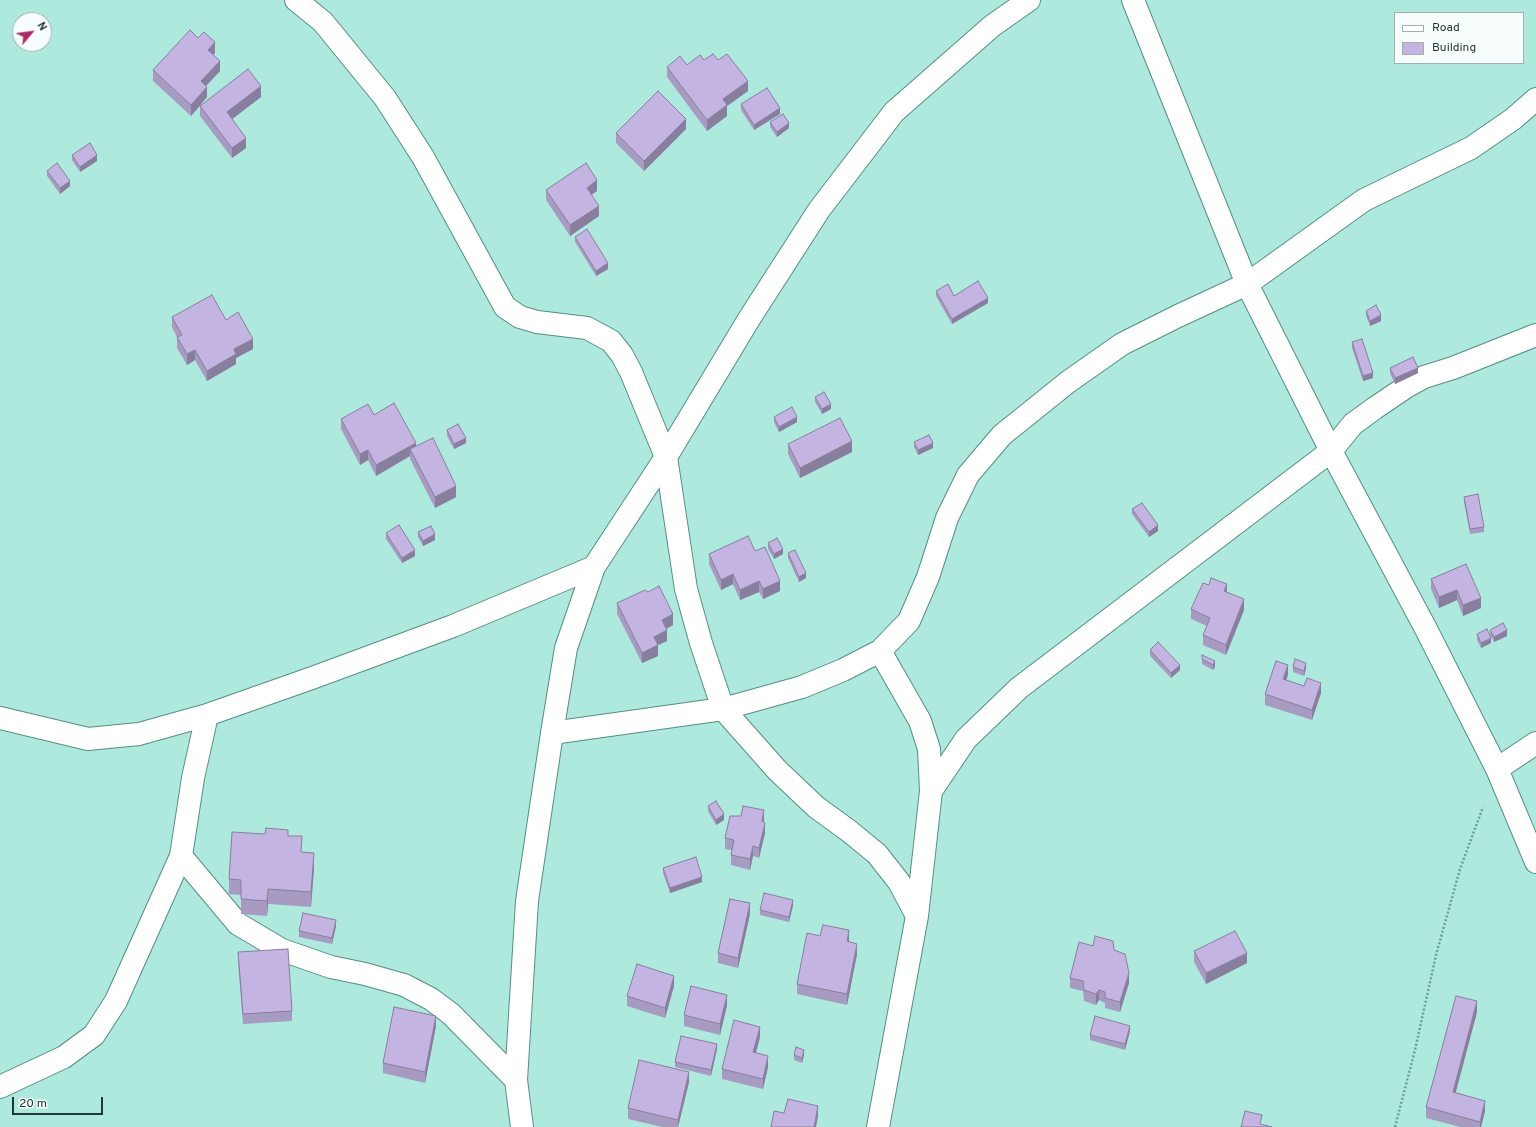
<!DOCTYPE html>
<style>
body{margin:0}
#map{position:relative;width:1536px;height:1127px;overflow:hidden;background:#adeadd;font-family:Overpass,sans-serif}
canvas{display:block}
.legend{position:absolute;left:1394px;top:12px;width:130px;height:52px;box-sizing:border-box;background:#f8fefd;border:1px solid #a2afad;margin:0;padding:5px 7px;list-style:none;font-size:12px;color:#203834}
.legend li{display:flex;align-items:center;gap:8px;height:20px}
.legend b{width:20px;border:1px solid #a2afad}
.north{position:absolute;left:12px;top:12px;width:40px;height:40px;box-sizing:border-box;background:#f8fefd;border:1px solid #a2afad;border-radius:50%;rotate:61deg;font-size:11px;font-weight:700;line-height:16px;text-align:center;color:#203834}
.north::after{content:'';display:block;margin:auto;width:14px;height:18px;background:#b12662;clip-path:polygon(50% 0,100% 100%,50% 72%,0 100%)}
.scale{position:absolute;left:12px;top:1097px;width:91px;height:18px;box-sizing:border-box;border:2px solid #203834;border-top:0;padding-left:5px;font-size:12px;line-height:14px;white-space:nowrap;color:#203834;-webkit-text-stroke:3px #f8fefd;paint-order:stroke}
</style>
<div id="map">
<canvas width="1536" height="1127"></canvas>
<ul class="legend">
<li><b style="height:5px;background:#fff"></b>Road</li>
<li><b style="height:11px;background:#c3b4e1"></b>Building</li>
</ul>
<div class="north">N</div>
<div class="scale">20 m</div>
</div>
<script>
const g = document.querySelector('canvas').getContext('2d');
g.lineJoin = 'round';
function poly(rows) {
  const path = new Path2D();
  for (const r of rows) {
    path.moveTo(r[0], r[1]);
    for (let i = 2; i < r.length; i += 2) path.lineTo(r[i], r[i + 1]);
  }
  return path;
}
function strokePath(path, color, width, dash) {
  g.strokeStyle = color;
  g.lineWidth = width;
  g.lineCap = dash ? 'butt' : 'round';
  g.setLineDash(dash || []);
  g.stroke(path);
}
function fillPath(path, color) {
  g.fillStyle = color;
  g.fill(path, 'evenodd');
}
const minor = poly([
 [296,0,323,22,385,98,423,157,505,307,520,317,537,322,587,328,611,341,622,355,631,372,666,457,686,589,701,643,723,709,777,770,816,807,849,831,877,854,899,882,917,916],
 [1133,0,1247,284,1331,451,1426,629,1497,769,1536,862],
 [880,651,920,721,929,749,931,791],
 [0,718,88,739,139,734,207,715,312,678,453,626,594,567],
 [552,733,723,709,802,687,843,670,880,651,909,621,928,577,947,518,968,475,1002,435,1068,382,1122,344,1178,316,1247,284,1364,200,1471,148,1513,119,1536,99],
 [1497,769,1536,743],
 [181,856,238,924,282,950,331,967,365,974,404,985,431,999,451,1014,516,1080],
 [0,1087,64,1057,94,1035,116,1001,181,856,193,778,207,715],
 [522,1127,516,1080,527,901,552,733,566,648,594,567,666,457,749,319,819,210,894,112,992,26,1029,0],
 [878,1127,917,916,931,791,966,739,1019,688,1331,451,1353,424,1375,408,1406,387,1424,377,1453,368,1536,335]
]);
strokePath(minor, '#548f84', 24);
strokePath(poly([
 [1395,1127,1415,1050,1436,955,1460,869,1483,807]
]), '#709d94', 2.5, [2, 2]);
strokePath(minor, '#fff', 22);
fillPath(poly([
 [198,38,215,53,213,55,220,71,206,86,207,97,200,105,261,97,232,119,246,148,232,158,200,116,200,106,191,116,153,81,153,70],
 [704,60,718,60,748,91,727,106,727,116,707,131,667,77,667,67,687,65],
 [741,104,780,114,754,130,741,110],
 [770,122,789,128,777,137,770,127],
 [686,129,644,171,616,143,616,133],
 [72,155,97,161,80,172,72,160],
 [47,171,70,186,60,194,47,176],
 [546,190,597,191,591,195,599,216,570,236,546,200],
 [575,237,608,269,596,276,575,242],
 [936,291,954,296,988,303,952,324,936,296],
 [1366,311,1381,321,1370,326,1366,316],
 [172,317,226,320,253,349,236,358,236,364,207,381,195,360,187,365,177,348,177,337,172,327],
 [1352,342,1373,378,1363,381,1352,348],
 [1390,368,1418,373,1395,384,1390,373],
 [815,397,831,409,822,414,815,402],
 [374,415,416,446,456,497,435,508,410,459,410,456,376,476,368,460,360,465,341,429,341,419],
 [774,417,797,422,779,432,774,422],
 [447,430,466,443,454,449,447,436],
 [914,442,933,448,918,455,914,447],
 [788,444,852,452,800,478,788,454],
 [1464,497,1484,527,1484,532,1470,534,1464,502],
 [1132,509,1158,531,1149,537,1132,514],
 [418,532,435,540,423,546,418,537],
 [386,533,415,556,402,563,386,539],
 [768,543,783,554,774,559,768,549],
 [755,551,780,591,763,599,759,592,740,600,733,584,721,590,709,564,709,554],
 [788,553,806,578,799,582,788,558],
 [1466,564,1481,608,1463,616,1457,600,1439,608,1431,589,1431,579],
 [1227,592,1244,610,1226,655,1203,645,1203,635,1207,626,1191,619,1191,609],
 [617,603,673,625,666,629,667,641,658,645,658,656,642,663,617,614],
 [1490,630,1507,636,1494,642,1490,635],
 [1477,634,1491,643,1481,648,1477,640],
 [1150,650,1180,670,1171,678,1150,656],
 [1202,659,1215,661,1215,667,1213,670,1202,664],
 [1293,667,1306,668,1304,676,1293,672],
 [1288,675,1286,680,1321,693,1312,720,1265,705,1265,694],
 [708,806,724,820,716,825,708,811],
 [764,820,765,833,759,858,753,856,750,870,731,865,731,855,732,850,725,849,725,838],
 [288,836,302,852,314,868,311,907,268,904,267,916,241,914,241,895,229,894,229,879],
 [663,868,702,882,670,893,663,873],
 [793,905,789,922,760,915,760,910],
 [750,914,738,968,718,963,718,953],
 [336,926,332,944,299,937,299,931],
 [820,936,849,940,849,942,857,954,847,1005,797,994,797,984],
 [1093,946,1114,950,1129,983,1120,1012,1105,1008,1105,1003,1099,1000,1096,1005,1084,1001,1083,991,1070,988,1070,978],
 [1194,951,1247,963,1206,984,1194,962],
 [238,952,292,1011,292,1021,243,1024,238,962],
 [674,986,665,1018,627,1006,627,996],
 [727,1005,720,1035,684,1026,684,1015],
 [1477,1012,1455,1093,1485,1111,1481,1127,1460,1127,1426,1118,1426,1107],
 [436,1026,425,1083,383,1073,383,1063],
 [1130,1031,1125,1050,1090,1040,1090,1035],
 [760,1037,756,1053,768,1067,763,1089,722,1079,722,1069],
 [717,1049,711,1076,675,1067,675,1062],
 [794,1055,804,1055,802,1063,794,1060],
 [689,1082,678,1127,662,1127,628,1119,628,1108]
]), '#a89bc2');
fillPath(poly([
 [215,42,215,53,208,60,208,50],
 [220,61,220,71,201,91,201,81],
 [748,81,748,91,727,106,727,116,707,131,707,120,723,99],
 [261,86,261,97,227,123,227,112],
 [207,87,207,97,191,116,191,105],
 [780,108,780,114,754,130,754,125],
 [686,119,686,129,644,171,644,161],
 [789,123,789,128,777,137,777,132],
 [246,138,246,148,232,158,232,148],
 [97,155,97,161,80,172,80,167],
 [597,180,597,191,587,198,587,188],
 [70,181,70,186,60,194,60,188],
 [599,206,599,216,570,236,570,225],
 [608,263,608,269,596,276,596,271],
 [988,298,988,303,952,324,952,319],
 [1381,315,1381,321,1370,326,1370,321],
 [253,339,253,349,236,358,236,364,207,381,207,371,234,349],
 [195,350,195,360,187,365,187,354],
 [1418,368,1418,373,1395,384,1395,378],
 [1373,373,1373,378,1363,381,1363,376],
 [831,404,831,409,822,414,822,409],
 [797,417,797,422,779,432,779,427],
 [466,438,466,443,454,449,454,444],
 [852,441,852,452,800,478,800,468],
 [416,443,416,453,410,449,410,456,376,476,376,465],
 [933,443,933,448,918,455,918,450],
 [368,450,368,460,360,465,360,454],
 [456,486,456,497,435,508,435,497],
 [1158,525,1158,531,1149,537,1149,532],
 [435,534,435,540,423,546,423,541],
 [783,549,783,554,774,559,774,554],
 [415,550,415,556,402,563,402,558],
 [806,573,806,578,799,582,799,577],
 [733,574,733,584,721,590,721,580],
 [759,581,759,592,740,600,740,590],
 [780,581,780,591,763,599,763,589],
 [1227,584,1227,595,1224,591],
 [1457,590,1457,600,1439,608,1439,597],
 [1481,598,1481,608,1463,616,1463,605],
 [1244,599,1244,610,1226,655,1226,645],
 [673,614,673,625,662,631,662,620],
 [667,630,667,641,658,645,658,656,642,663,642,653,654,637],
 [1507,630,1507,636,1494,642,1494,637],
 [1491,638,1491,643,1481,648,1481,643],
 [1215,661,1215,667,1213,670,1213,665],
 [1306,663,1306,668,1304,676,1304,671],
 [1180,665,1180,670,1171,678,1171,673],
 [1288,665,1288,675,1283,690,1283,679],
 [1321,683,1321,693,1312,720,1312,710],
 [764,810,764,820,762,831,762,821],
 [724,814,724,820,716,825,716,820],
 [765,823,765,833,759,858,759,848],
 [753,846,753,856,750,870,750,859],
 [314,853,314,868,311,907,311,892],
 [702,877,702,882,670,893,670,888],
 [268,889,268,904,267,916,267,901],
 [793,900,793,905,789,922,789,917],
 [750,903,750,914,738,968,738,958],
 [336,920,336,926,332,944,332,938],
 [849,930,849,940,847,952,847,941],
 [857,944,857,954,847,1005,847,994],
 [1247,953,1247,963,1206,984,1206,973],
 [1129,973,1129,983,1120,1012,1120,1002],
 [674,976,674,986,665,1018,665,1008],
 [1099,990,1099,1000,1096,1005,1096,994],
 [727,995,727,1005,720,1035,720,1024],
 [1477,1001,1477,1012,1453,1103,1453,1092],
 [436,1016,436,1026,425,1083,425,1072],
 [1130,1026,1130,1031,1125,1050,1125,1044],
 [760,1027,760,1037,753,1063,753,1052],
 [717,1044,717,1049,711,1076,711,1070],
 [804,1050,804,1055,802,1063,802,1058],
 [768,1056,768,1067,763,1089,763,1079],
 [689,1072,689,1082,678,1127,678,1120],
 [1485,1101,1485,1111,1481,1127,1480,1127,1480,1122],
 [818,1106,818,1116,816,1127,814,1127]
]), '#887e9e');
const building = poly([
 [190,30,198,38,204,32,215,42,208,50,220,61,201,81,207,87,191,105,153,70,190,30],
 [713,54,718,60,727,54,748,81,723,99,727,105,707,120,667,67,680,56,687,65,700,55,704,60,713,54],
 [248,69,261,86,227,112,246,138,232,148,200,106,248,69],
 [767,88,780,108,754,125,741,104,767,88],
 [658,91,686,119,644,161,616,133,658,91],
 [783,114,789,123,777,132,770,122,783,114],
 [90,143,97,155,80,167,72,155,90,143],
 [57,163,70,181,60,188,47,171,57,163],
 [586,163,597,180,587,188,599,206,570,225,546,190,586,163],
 [587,229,608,263,596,271,575,237,587,229],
 [978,281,988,298,952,319,936,291,948,284,954,296,978,281],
 [212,295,226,320,238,312,253,339,234,349,236,354,207,371,195,350,187,354,177,337,182,335,172,317,212,295],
 [1376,305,1381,315,1370,321,1366,311,1376,305],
 [1362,339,1373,373,1363,376,1352,342,1362,339],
 [1413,357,1418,368,1395,378,1390,368,1413,357],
 [824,392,831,404,822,409,815,397,824,392],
 [394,403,416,443,376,465,368,450,360,454,341,419,368,404,374,415,394,403],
 [792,407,797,417,779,427,774,417,792,407],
 [840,418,852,441,800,468,788,444,840,418],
 [458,424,466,438,454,444,447,430,458,424],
 [929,435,933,443,918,450,914,442,929,435],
 [433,438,456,486,435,497,410,449,433,438],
 [1478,494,1484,527,1470,529,1464,497,1478,494],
 [1142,503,1158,525,1149,532,1132,509,1142,503],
 [399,525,415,550,402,558,386,533,399,525],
 [431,526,435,534,423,541,418,532,431,526],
 [748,536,755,551,765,547,780,581,763,589,759,581,740,590,733,574,721,580,709,554,748,536],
 [777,538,783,549,774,554,768,543,777,538],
 [795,550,806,573,799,577,788,553,795,550],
 [1466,564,1481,598,1463,605,1457,590,1439,597,1431,579,1466,564],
 [1211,578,1227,584,1224,591,1244,599,1226,645,1203,635,1210,618,1191,609,1203,583,1209,585,1211,578],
 [659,586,673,614,662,620,667,630,654,637,658,645,642,653,617,603,645,590,648,592,659,586],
 [1503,623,1507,630,1494,637,1490,630,1503,623],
 [1487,629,1491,638,1481,643,1477,634,1487,629],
 [1158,642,1180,665,1171,673,1150,650,1158,642],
 [1202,655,1215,661,1213,665,1202,659,1202,655],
 [1295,659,1306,663,1304,671,1293,667,1295,659],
 [1276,661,1288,665,1283,679,1304,686,1307,678,1321,683,1312,710,1265,694,1276,661],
 [716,801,724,814,716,820,708,806,716,801],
 [743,806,764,810,762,821,765,823,759,848,753,846,750,859,731,855,734,840,725,838,730,816,741,816,743,806],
 [266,828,288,830,288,836,302,836,301,852,314,853,311,892,268,889,267,901,241,899,241,880,229,879,232,832,265,834,266,828],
 [696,857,702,877,670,888,663,868,696,857],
 [764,893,793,900,789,917,760,910,764,893],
 [730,899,750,903,738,958,718,953,730,899],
 [303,913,336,920,332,938,299,931,303,913],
 [823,925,849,930,847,941,857,944,847,994,797,984,807,933,820,936,823,925],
 [1235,931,1247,953,1206,973,1194,951,1235,931],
 [1095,936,1113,941,1114,950,1125,954,1129,973,1120,1002,1105,998,1105,992,1099,990,1096,994,1084,990,1083,981,1070,978,1079,942,1093,946,1095,936],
 [288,949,292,1011,243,1014,238,952,288,949],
 [637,964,674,976,665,1008,627,996,637,964],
 [691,986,727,995,720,1024,684,1015,691,986],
 [1456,996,1477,1001,1453,1092,1485,1101,1480,1122,1426,1107,1456,996],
 [394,1007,436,1016,425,1072,383,1063,394,1007],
 [1095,1016,1130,1026,1125,1044,1090,1035,1095,1016],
 [734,1020,760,1027,753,1052,768,1056,763,1079,722,1069,734,1020],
 [681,1036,717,1044,711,1070,675,1062,681,1036],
 [796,1047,804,1050,802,1058,794,1055,796,1047],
 [639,1060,689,1072,678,1120,628,1108,639,1060],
 [788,1099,818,1106,814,1127,771,1127,774,1111,784,1113,788,1099],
 [1245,1111,1262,1115,1260,1124,1272,1127,1241,1127,1245,1111]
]);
fillPath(building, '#c3b4e1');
strokePath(building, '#887e9e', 1);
</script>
